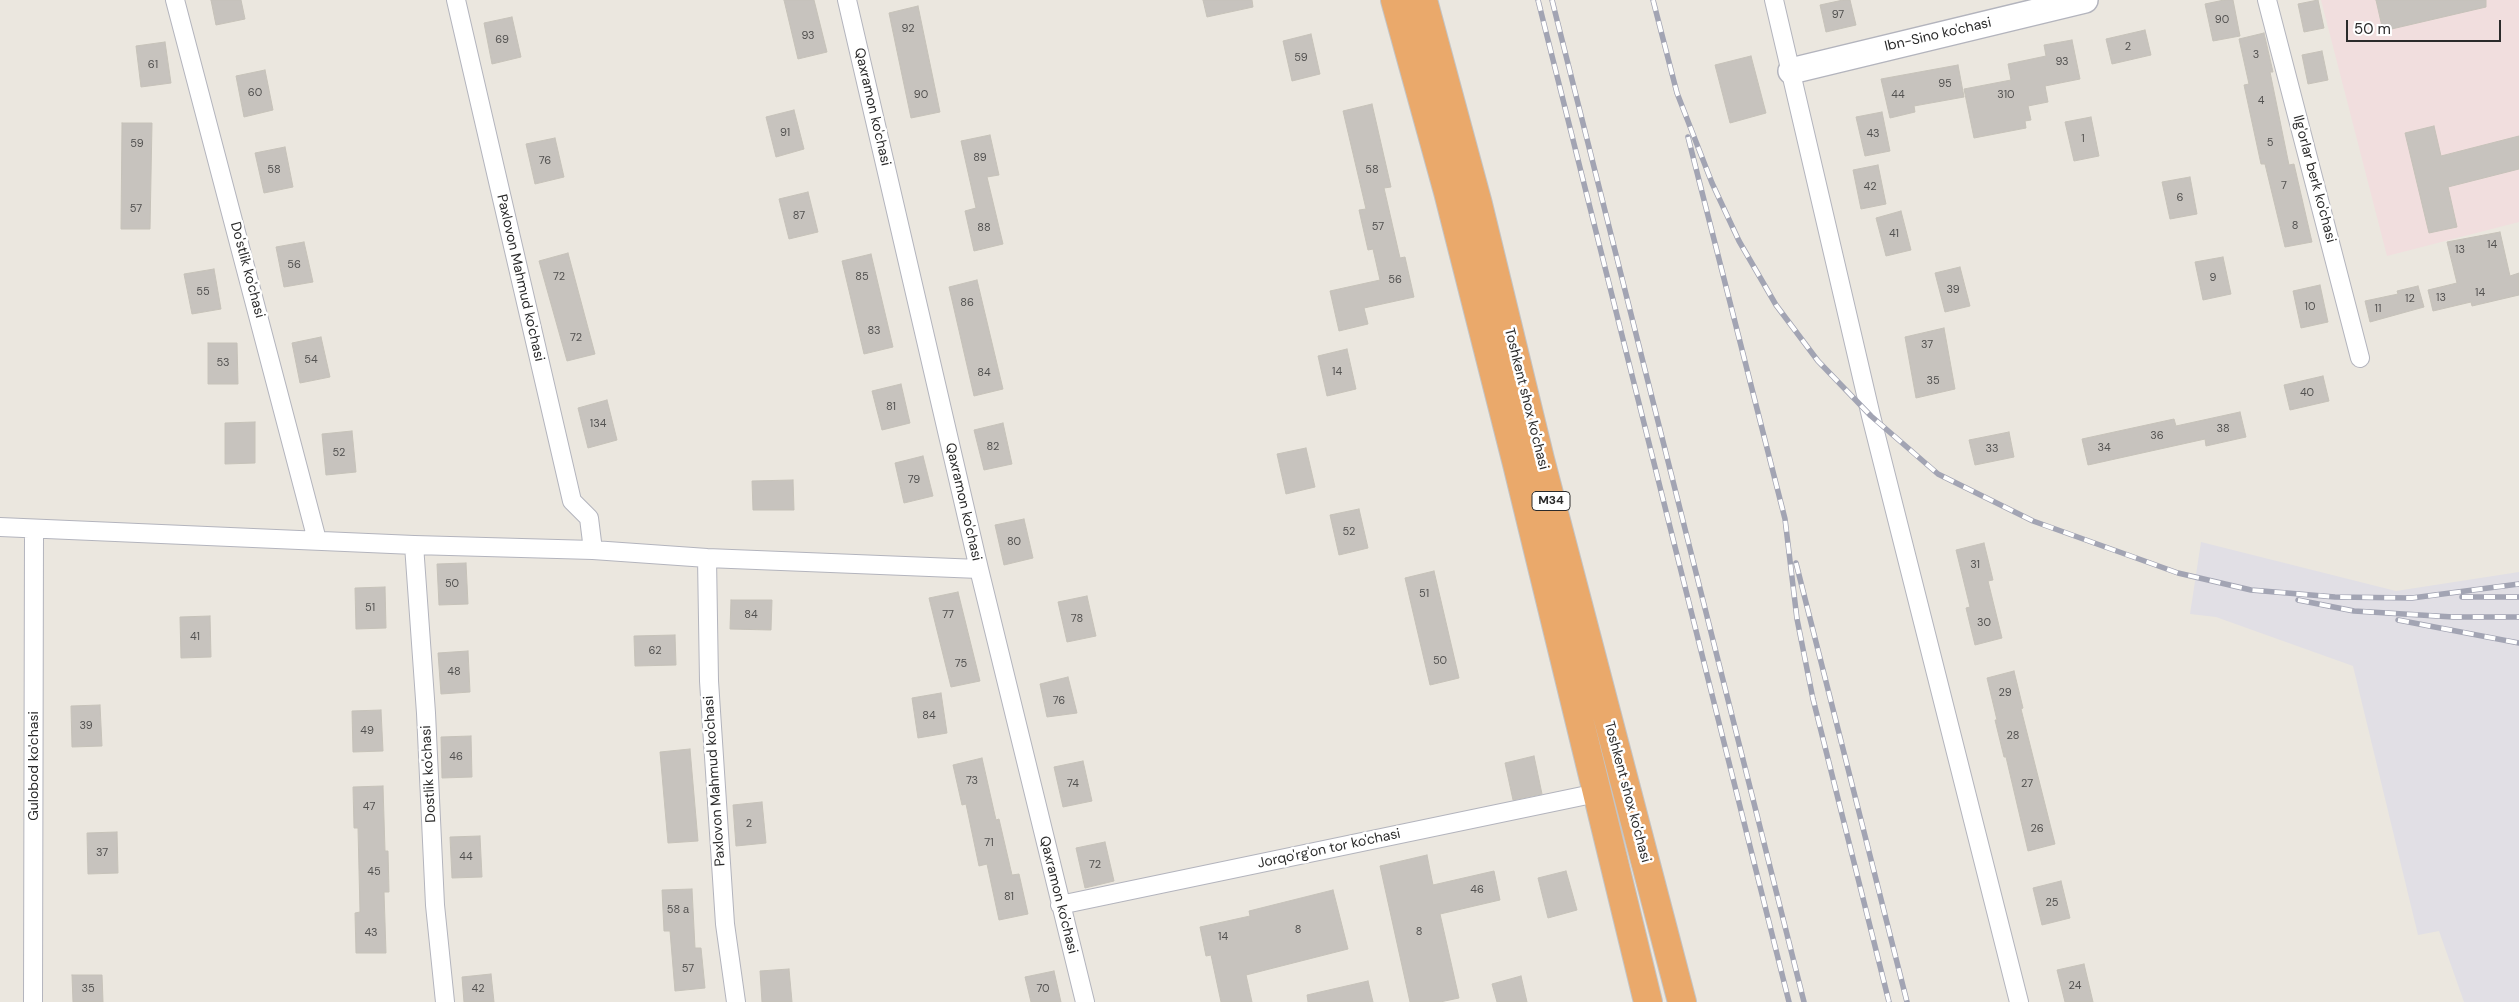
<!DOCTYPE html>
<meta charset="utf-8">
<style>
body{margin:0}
#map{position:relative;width:2519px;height:1002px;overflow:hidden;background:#ebe7df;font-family:"DM Sans",sans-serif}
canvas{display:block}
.scale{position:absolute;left:2346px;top:20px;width:155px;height:22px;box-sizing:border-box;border:2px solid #2b2b2b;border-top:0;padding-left:6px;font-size:15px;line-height:18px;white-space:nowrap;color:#2b2b2b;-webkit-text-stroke:4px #fff;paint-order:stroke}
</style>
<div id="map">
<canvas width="2519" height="1002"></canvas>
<div class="scale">50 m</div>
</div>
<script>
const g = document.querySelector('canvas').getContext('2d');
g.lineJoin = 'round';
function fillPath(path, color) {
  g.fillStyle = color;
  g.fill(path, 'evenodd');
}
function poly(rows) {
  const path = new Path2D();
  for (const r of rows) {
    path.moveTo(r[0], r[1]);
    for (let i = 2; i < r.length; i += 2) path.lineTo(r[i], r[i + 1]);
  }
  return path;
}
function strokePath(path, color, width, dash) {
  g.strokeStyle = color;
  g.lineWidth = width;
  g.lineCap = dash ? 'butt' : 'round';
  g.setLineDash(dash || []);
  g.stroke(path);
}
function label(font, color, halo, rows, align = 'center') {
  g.font = font + ' "DM Sans",sans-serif';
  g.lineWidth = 5;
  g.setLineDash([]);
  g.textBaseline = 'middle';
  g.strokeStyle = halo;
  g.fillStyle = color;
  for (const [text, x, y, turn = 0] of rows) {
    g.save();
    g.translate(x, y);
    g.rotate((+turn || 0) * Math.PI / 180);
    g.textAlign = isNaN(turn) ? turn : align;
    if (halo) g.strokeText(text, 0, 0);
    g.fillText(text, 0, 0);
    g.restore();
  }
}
fillPath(poly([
 [2201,542,2396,591,2519,572,2519,1002,2464,1002,2439,931,2418,935,2353,666,2216,617,2190,614]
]), '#e1dfe5');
fillPath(poly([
 [2321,0,2519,0,2519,222,2387,256]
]), '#f1dede');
const building = poly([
 [211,0,241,0,245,19,216,25,211,0],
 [784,0,814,0,827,52,798,59,784,0],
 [1203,0,1252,0,1253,7,1207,17,1203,0],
 [1843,0,1850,0,1856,25,1826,32,1820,5,1843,0],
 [2224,0,2233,0,2240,36,2213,41,2205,4,2224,0],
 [2318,0,2324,28,2304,32,2298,4,2318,0],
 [2376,0,2486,0,2486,7,2383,31,2376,0],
 [918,6,940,112,911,118,889,13,918,6],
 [512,17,521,57,492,64,484,23,512,17],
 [2145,30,2151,55,2112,64,2106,39,2145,30],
 [2264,33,2273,72,2270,72,2289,165,2294,164,2312,242,2285,247,2265,164,2261,164,2244,85,2249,84,2239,39,2264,33],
 [1311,34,1320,74,1292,81,1283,41,1311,34],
 [2072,40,2080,79,2045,86,2048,102,2028,106,2031,120,2025,121,2026,128,1974,138,1964,89,2011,80,2008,64,2046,56,2044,45,2072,40],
 [165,42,171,83,141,87,136,46,165,42],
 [2322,51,2328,80,2308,84,2302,55,2322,51],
 [1751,56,1766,113,1730,123,1715,65,1751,56],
 [1958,65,1964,97,1914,106,1915,112,1890,118,1881,79,1958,65],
 [265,70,273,110,244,117,236,76,265,70],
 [1372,104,1391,187,1384,188,1400,258,1405,257,1414,297,1364,308,1368,324,1339,331,1330,291,1380,280,1373,249,1368,250,1359,210,1366,209,1343,111,1372,104],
 [794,110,804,149,776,157,766,117,794,110],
 [1882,112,1890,151,1865,156,1856,117,1882,112],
 [2091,117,2099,156,2074,161,2065,122,2091,117],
 [122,123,152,123,150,229,121,229,122,123],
 [2434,126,2441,156,2519,136,2519,169,2448,187,2457,227,2429,233,2405,133,2434,126],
 [990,135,999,175,987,177,1003,244,974,251,965,211,976,208,961,141,990,135],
 [555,138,564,177,535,184,526,144,555,138],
 [285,147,293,187,264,193,255,153,285,147],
 [1878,165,1886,204,1861,209,1853,170,1878,165],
 [2190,177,2197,214,2170,219,2162,182,2190,177],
 [808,192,818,232,789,239,779,199,808,192],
 [1901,211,1911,250,1886,256,1876,218,1901,211],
 [2500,232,2510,276,2519,273,2519,295,2472,306,2471,302,2433,311,2428,290,2457,283,2447,242,2500,232],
 [304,242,313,282,284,287,276,247,304,242],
 [568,253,595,354,567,361,539,261,568,253],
 [871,254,893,347,864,354,842,261,871,254],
 [2223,257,2231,294,2203,300,2195,262,2223,257],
 [1960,267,1970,306,1945,312,1935,273,1960,267],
 [214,269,221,309,192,314,184,274,214,269],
 [977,280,1003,389,974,396,949,287,977,280],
 [2320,285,2328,322,2301,328,2293,291,2320,285],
 [2418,286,2424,307,2370,322,2365,301,2398,294,2397,291,2418,286],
 [1944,328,1955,389,1916,398,1905,337,1944,328],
 [321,337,330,377,300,383,292,343,321,337],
 [208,343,237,343,238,384,208,384,208,343],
 [1347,349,1356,389,1327,396,1318,356,1347,349],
 [2323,376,2329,401,2290,410,2284,385,2323,376],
 [901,384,910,423,882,430,872,391,901,384],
 [607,400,617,440,588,448,578,408,607,400],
 [2240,412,2246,437,2206,446,2205,439,2088,465,2082,439,2174,419,2176,426,2240,412],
 [255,422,255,463,225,464,225,423,255,422],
 [1003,423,1012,464,984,470,974,430,1003,423],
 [352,431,356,472,326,475,322,434,352,431],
 [2009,432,2014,457,1975,465,1969,440,2009,432],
 [1306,448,1315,487,1286,494,1277,454,1306,448],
 [923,456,933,496,904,503,895,463,923,456],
 [793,480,794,510,753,510,752,481,793,480],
 [1359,509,1368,548,1339,555,1330,515,1359,509],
 [1024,519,1033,558,1004,565,995,525,1024,519],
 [1984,543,1993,580,1988,581,2002,638,1975,645,1966,608,1970,607,1956,550,1984,543],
 [466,563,468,604,439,605,437,564,466,563],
 [1434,571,1459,678,1430,685,1405,578,1434,571],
 [385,587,386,628,356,629,355,588,385,587],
 [958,592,980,681,951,687,929,598,958,592],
 [1087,596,1096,636,1067,642,1058,602,1087,596],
 [731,600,772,600,771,630,730,629,731,600],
 [210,616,211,657,181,658,180,617,210,616],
 [675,635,676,665,635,666,634,636,675,635],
 [468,651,470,692,441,694,438,653,468,651],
 [2014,671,2023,708,2021,709,2055,844,2028,851,2006,757,2004,757,1995,720,1997,720,1987,678,2014,671],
 [1068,677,1077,713,1047,717,1040,684,1068,677],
 [941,693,947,733,918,738,912,698,941,693],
 [100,705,102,746,72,747,71,706,100,705],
 [381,710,383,751,353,752,352,711,381,710],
 [471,736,472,777,442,778,441,737,471,736],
 [690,749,698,841,668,843,660,752,690,749],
 [1534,756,1542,794,1513,800,1505,763,1534,756],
 [982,758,996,820,999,819,1012,875,1019,874,1028,914,999,920,987,864,979,866,966,804,962,805,953,765,982,758],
 [1083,761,1092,801,1063,807,1054,767,1083,761],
 [383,786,385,851,388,851,389,892,384,892,386,953,356,953,355,913,360,912,358,828,354,828,353,787,383,786],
 [762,802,766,843,736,846,733,805,762,802],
 [117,832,118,873,88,874,87,833,117,832],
 [480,836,482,877,452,878,450,837,480,836],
 [1105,842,1114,881,1085,888,1076,848,1105,842],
 [1427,855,1433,885,1494,871,1500,900,1440,914,1459,998,1440,1002,1410,1002,1380,866,1427,855],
 [1566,871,1577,910,1548,918,1538,878,1566,871],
 [2061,881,2070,918,2042,925,2033,888,2061,881],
 [692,889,695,948,701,948,705,988,675,991,670,931,664,931,662,890,692,889],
 [1333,890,1348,949,1246,975,1252,1002,1221,1002,1211,955,1206,956,1200,927,1250,916,1249,911,1333,890],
 [2084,964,2093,1002,2065,1002,2057,970,2084,964],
 [789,969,792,1002,762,1002,760,971,789,969],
 [1054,971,1061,1002,1031,1002,1025,977,1054,971],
 [491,974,494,1002,464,1002,462,977,491,974],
 [72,975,102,975,103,1002,73,1002,72,975],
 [1521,976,1527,1002,1497,1002,1492,984,1521,976],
 [1368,981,1373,1002,1308,1002,1307,995,1368,981]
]);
fillPath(building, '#c7c3be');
strokePath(building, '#c6c2b9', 1);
const street = poly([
 [175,0,317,540],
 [456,0,572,501,589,518,593,550],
 [847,0,979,569,1085,1002],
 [1774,0,1871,416,2019,1002],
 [2267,0,2360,358],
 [0,527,414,545,593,550,707,558,979,569],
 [414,545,426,713,435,905,445,1002],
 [707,558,709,681,725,924,736,1002],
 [1060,905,1597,793],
 [33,1002,34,530]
]);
const secondary = poly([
 [1791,71,2085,0]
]);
const highway = poly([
 [1395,0,1448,192,1517,464,1648,1002],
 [1423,0,1478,204,1540,459,1682,1002]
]);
strokePath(street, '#b3b4bd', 20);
strokePath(secondary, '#b3b4bd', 28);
strokePath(highway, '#c4c4c4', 30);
strokePath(street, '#fff', 18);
strokePath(secondary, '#fff', 25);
strokePath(highway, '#eaa96b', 28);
const rail = poly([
 [1538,0,1789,1002],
 [1552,0,1804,1002],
 [1653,0,1677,93,1712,183,1739,241,1776,305,1818,361,1871,416,1938,474,2033,521,2178,573,2251,590,2335,597,2412,598,2519,584],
 [1688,137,1785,519,1797,619,1813,699,1889,1002],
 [1796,563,1907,1002],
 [2462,597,2519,597],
 [2298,600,2354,611,2453,617,2519,617],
 [2398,620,2519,643]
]);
strokePath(rail, '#a2a4b3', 5.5);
strokePath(rail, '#fff', 4, [11]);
label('11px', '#525150', null, [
 ["97",1838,15],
 ["90",2222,20],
 ["92",908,29],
 ["93",808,36],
 ["69",502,40],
 ["2",2128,47],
 ["3",2256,55],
 ["59",1301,58],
 ["93",2062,62],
 ["61",153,65],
 ["95",1945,84],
 ["60",255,93],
 ["90",921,95],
 ["44",1898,95],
 ["310",2006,95],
 ["4",2261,101],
 ["91",785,133],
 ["43",1873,134],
 ["1",2083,139],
 ["5",2270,143],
 ["59",137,144],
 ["89",980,158],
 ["76",545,161],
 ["58",274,170],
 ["58",1372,170],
 ["7",2284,186],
 ["42",1870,187],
 ["6",2180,198],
 ["57",136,209],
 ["87",799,216],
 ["8",2295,226],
 ["57",1378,227],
 ["88",984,228],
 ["41",1894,234],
 ["14",2492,245],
 ["13",2460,250],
 ["56",294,265],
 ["72",559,277],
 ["85",862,277],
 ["9",2213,278],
 ["56",1395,280],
 ["39",1953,290],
 ["55",203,292],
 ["14",2480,293],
 ["13",2441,298],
 ["12",2410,299],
 ["86",967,303],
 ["10",2310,307],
 ["11",2378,309],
 ["83",874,331],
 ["72",576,338],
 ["37",1927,345],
 ["54",311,360],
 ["53",223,363],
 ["14",1337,372],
 ["84",984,373],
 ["35",1933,381],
 ["40",2307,393],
 ["81",891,407],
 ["134",598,424],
 ["38",2223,429],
 ["36",2157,436],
 ["82",993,447],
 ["34",2104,448],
 ["33",1992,449],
 ["52",339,453],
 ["79",914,480],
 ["52",1349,532],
 ["80",1014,542],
 ["31",1975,565],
 ["50",452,584],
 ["51",1424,594],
 ["51",370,608],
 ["84",751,615],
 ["77",948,615],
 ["78",1077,619],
 ["30",1984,623],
 ["41",195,637],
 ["62",655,651],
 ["50",1440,661],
 ["75",961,664],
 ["48",454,672],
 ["29",2005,693],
 ["76",1059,701],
 ["84",929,716],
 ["39",86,726],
 ["49",367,731],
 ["28",2013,736],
 ["46",456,757],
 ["73",972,781],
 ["74",1073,784],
 ["27",2027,784],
 ["47",369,807],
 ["2",749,824],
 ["26",2037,829],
 ["71",989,843],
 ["37",102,853],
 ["44",466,857],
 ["72",1095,865],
 ["45",374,872],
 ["46",1477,890],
 ["81",1009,897],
 ["25",2052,903],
 ["58 а",678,910],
 ["8",1298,930],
 ["8",1419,932],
 ["43",371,933],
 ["14",1223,937],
 ["57",688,969],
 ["24",2075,986],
 ["35",88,989],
 ["42",478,989],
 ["70",1043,989]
]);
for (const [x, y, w] of [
 [1551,501,38]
]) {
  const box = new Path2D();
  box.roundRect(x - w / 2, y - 9.5, w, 19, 4);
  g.fillStyle = '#fff';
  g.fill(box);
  strokePath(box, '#2b2b2b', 1);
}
label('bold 12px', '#2b2b2b', null, [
 ["M34",1551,501]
]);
label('14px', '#2b2b2b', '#fff', [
 ["Ibn-Sino ko'chasi",1938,35,-13],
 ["Qaxramon ko'chasi",872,107,77],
 ["Ilg'orlar berk ko'chasi",2314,179,75],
 ["Do'stlik ko'chasi",247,270,75],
 ["Paxlovon Mahmud ko'chasi",520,278,77],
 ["Toshkent shox ko'chasi",1526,399,76],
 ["Qaxramon ko'chasi",963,502,77],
 ["Gulobod ko'chasi",34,766,-90],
 ["Dostlik ko'chasi",429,774,-93],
 ["Paxlovon Mahmud ko'chasi",715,781,-94],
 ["Toshkent shox ko'chasi",1627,792,75],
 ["Jorqo'rg'on tor ko'chasi",1329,849,-12],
 ["Qaxramon ko'chasi",1058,895,76]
]);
</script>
